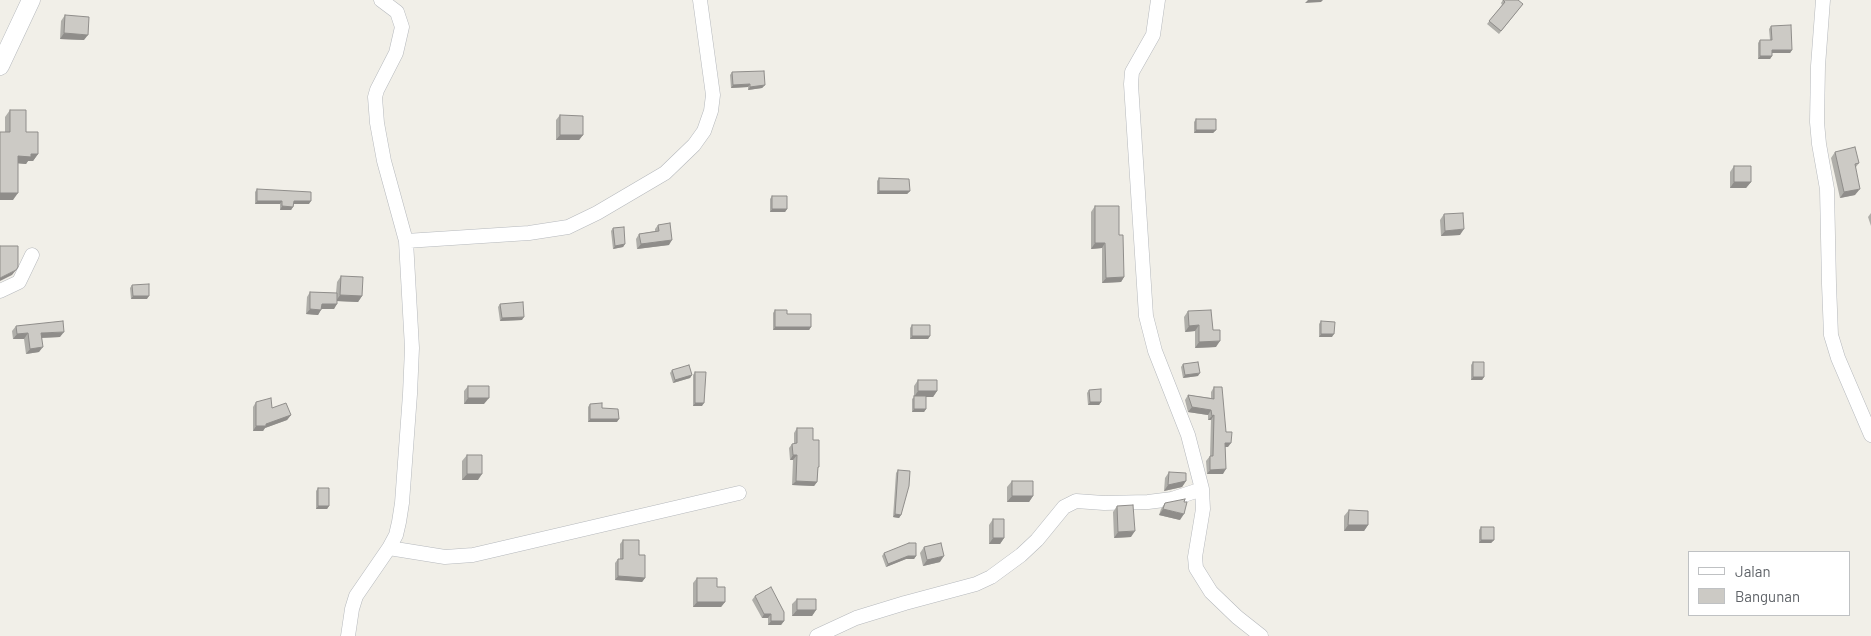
<!DOCTYPE html>
<style>
body{margin:0}
#map{position:relative;width:1871px;height:636px;overflow:hidden;background:#f1efe8;font-family:Barlow,sans-serif}
canvas{display:block}
.legend{position:absolute;left:1688px;top:551px;width:162px;height:65px;box-sizing:border-box;background:#fff;border:1px solid #bfc1c3;margin:0;padding:6px 9px;list-style:none;font-size:15px;color:#5f6368}
.legend li{display:flex;align-items:center;gap:10px;height:25px}
.legend b{width:25px;border:1px solid #bfc1c3}
</style>
<div id="map">
<canvas width="1871" height="636"></canvas>
<ul class="legend">
<li><b style="height:6px;background:#fff"></b>Jalan</li>
<li><b style="height:14px;background:#cccac5"></b>Bangunan</li>
</ul>
</div>
<script>
const g = document.querySelector('canvas').getContext('2d');
g.lineJoin = 'round';
function poly(rows) {
  const path = new Path2D();
  for (const r of rows) {
    path.moveTo(r[0], r[1]);
    for (let i = 2; i < r.length; i += 2) path.lineTo(r[i], r[i + 1]);
  }
  return path;
}
function strokePath(path, color, width, dash) {
  g.strokeStyle = color;
  g.lineWidth = width;
  g.lineCap = dash ? 'butt' : 'round';
  g.setLineDash(dash || []);
  g.stroke(path);
}
function fillPath(path, color) {
  g.fillStyle = color;
  g.fill(path, 'evenodd');
}
const minor = poly([
 [1158,0,1153,35,1132,72,1131,84,1146,316,1155,351,1188,435,1202,489,1203,509,1195,557,1196,568,1211,592,1237,617,1261,636],
 [1823,0,1818,66,1817,122,1819,144,1827,189,1829,284,1831,335,1838,358,1871,435],
 [406,241,529,233,568,227,597,213,665,173,694,145,704,131,711,111,713,95,700,0],
 [0,291,19,282,32,255],
 [389,548,445,557,473,555,739,493],
 [348,636,352,609,356,596,389,548,396,535,399,522,402,503,410,394,412,348,406,241,384,161,377,123,375,97,377,90,396,53,402,27,397,12,381,0],
 [817,636,856,618,905,603,976,584,991,577,1021,555,1037,540,1064,507,1076,501,1104,503,1148,502,1172,499,1202,489]
]);
const tertiary = poly([
 [0,66,31,0]
]);
strokePath(minor, '#b5b8bc', 15);
strokePath(tertiary, '#b5b8bc', 19);
strokePath(minor, '#fff', 14);
strokePath(tertiary, '#fff', 18);
fillPath(poly([
 [1503,0,1523,4,1499,34,1487,24,1502,5,1501,3],
 [65,15,84,40,60,39,61,21],
 [1771,26,1792,50,1790,53,1772,53,1772,56,1770,59,1758,59,1758,43,1760,40,1770,40,1769,29],
 [732,72,765,85,762,88,748,90,748,87,731,88,730,75],
 [10,110,26,132,38,154,33,161,28,161,26,164,18,163,13,200,0,200,0,132,5,132,5,117],
 [560,115,583,135,579,140,556,140,556,120],
 [1196,119,1216,130,1213,133,1194,133,1194,122],
 [1835,152,1859,163,1856,167,1855,195,1840,198,1831,158],
 [1734,166,1751,182,1746,188,1730,188,1730,172],
 [879,178,910,191,907,194,877,194,877,181],
 [257,189,309,204,294,204,293,207,291,210,280,210,280,204,255,204,255,192],
 [772,196,787,209,785,212,770,212,770,199],
 [1095,206,1119,235,1124,277,1121,282,1102,283,1102,248,1091,249,1091,212],
 [1871,213,1871,226,1868,217],
 [1444,214,1460,235,1441,236,1440,220],
 [658,225,669,245,637,249,636,239,639,234,655,231,655,229],
 [613,228,625,244,623,247,613,249,611,231],
 [341,276,362,296,358,302,337,301,334,309,321,309,318,315,306,314,307,297,310,292,336,293,337,282],
 [132,285,147,299,131,299,130,288],
 [500,304,522,320,500,321,498,307],
 [775,310,787,314,811,327,809,330,773,330,773,313],
 [1188,311,1213,330,1216,347,1195,348,1195,331,1185,332,1184,317],
 [1321,321,1332,337,1319,337,1319,324],
 [912,325,930,336,928,339,910,339,910,328],
 [16,326,60,337,42,338,39,352,26,354,24,339,13,339,12,331],
 [1473,362,1484,377,1482,380,1471,380,1471,365],
 [1183,364,1198,376,1183,378,1181,367],
 [672,370,692,375,690,378,673,383,670,373],
 [695,372,702,406,693,406,693,375],
 [918,380,937,391,933,397,926,397,926,409,924,412,912,412,912,399,914,397,914,386],
 [468,386,484,404,464,404,464,391],
 [1214,387,1226,432,1228,447,1225,447,1223,474,1207,474,1206,461,1210,456,1211,420,1208,420,1208,415,1188,412,1185,400,1188,395,1211,398,1211,392],
 [1089,390,1101,402,1099,405,1088,405,1087,393],
 [256,402,272,408,291,415,287,420,265,428,263,431,253,431,253,407],
 [590,404,602,408,617,422,588,422,588,407],
 [797,428,813,440,818,470,817,482,814,486,792,485,793,460,790,460,789,448,792,444,794,444,794,433],
 [467,455,478,480,462,480,462,461],
 [898,470,901,515,899,518,893,517,896,473],
 [1169,472,1186,481,1182,487,1164,491,1165,478],
 [1012,481,1033,496,1029,502,1007,502,1007,487],
 [318,488,329,506,327,509,316,509,316,491],
 [1165,503,1180,520,1159,515,1161,509],
 [1117,506,1131,537,1114,538,1113,512],
 [1349,510,1368,525,1364,531,1344,531,1344,516],
 [993,519,1004,538,1000,544,989,544,989,525],
 [1481,527,1494,540,1491,543,1479,543,1479,530],
 [623,540,639,555,645,578,642,582,615,580,615,563,618,559,620,559,620,544],
 [924,547,940,562,923,566,920,553],
 [884,553,916,556,914,559,906,559,886,567,882,556],
 [697,578,717,587,725,602,721,607,693,607,693,583],
 [755,596,784,621,781,625,768,625,768,618,762,618,752,600],
 [797,599,816,610,812,616,792,616,792,604]
]), '#afaea9');
fillPath(poly([
 [1308,0,1323,0,1321,2,1305,3],
 [64,33,88,35,84,40,60,39],
 [1772,50,1792,50,1790,53,1770,53],
 [1760,56,1772,56,1770,59,1758,59],
 [750,84,748,87,731,88,733,85],
 [765,85,762,88,748,90,750,87],
 [1196,130,1216,130,1213,133,1194,133],
 [560,135,583,135,579,140,556,140],
 [31,154,38,154,33,161,28,161,26,164,13,163,18,156],
 [1734,182,1751,182,1746,188,1730,188],
 [1860,189,1855,195,1840,198,1844,192],
 [879,191,910,191,907,194,877,194],
 [0,193,18,193,13,200,0,200],
 [257,201,282,201,280,204,255,204],
 [294,201,311,201,309,204,292,204],
 [282,206,293,207,291,210,280,210],
 [772,209,787,209,785,212,770,212],
 [1464,229,1460,235,1441,236,1445,231],
 [672,240,669,245,637,249,641,244],
 [1095,243,1105,243,1102,248,1091,249],
 [625,244,623,247,613,249,615,246],
 [16,270,12,275,0,281,0,278],
 [1124,277,1121,282,1102,283,1106,278],
 [340,295,362,296,358,302,336,301],
 [133,296,149,296,147,299,131,299],
 [322,304,337,304,334,309,318,309],
 [310,309,321,310,318,315,306,314],
 [524,317,522,320,500,321,502,318],
 [1199,325,1195,331,1185,332,1189,326],
 [775,327,811,327,809,330,773,330],
 [64,332,60,337,37,338,41,333],
 [28,333,24,339,13,339,17,334],
 [1321,334,1334,334,1332,337,1319,337],
 [912,336,930,336,928,339,910,339],
 [1220,341,1216,347,1195,348,1199,342],
 [43,347,39,352,26,354,30,349],
 [1200,373,1198,376,1183,378,1185,375],
 [692,375,690,378,673,383,675,380],
 [1473,377,1484,377,1482,380,1471,380],
 [918,391,937,391,933,397,914,397],
 [468,398,489,398,484,404,464,404],
 [1090,402,1101,402,1099,405,1088,405],
 [695,403,704,403,702,406,693,406],
 [1192,407,1211,410,1208,415,1188,412],
 [914,409,926,409,924,412,912,412],
 [291,415,287,420,265,428,263,431,253,431,256,426,266,424],
 [1214,415,1211,420,1208,420,1212,416],
 [590,419,619,419,617,422,588,422],
 [1225,443,1231,443,1228,447,1222,447],
 [793,455,797,455,793,460,790,460],
 [1226,469,1223,474,1207,474,1210,470],
 [467,474,482,474,478,480,462,480],
 [796,481,817,482,814,486,792,485],
 [1186,481,1182,487,1164,491,1168,485],
 [1012,496,1033,496,1029,502,1007,502],
 [318,506,329,506,327,509,316,509],
 [1163,509,1184,514,1180,520,1159,515],
 [895,514,901,515,899,518,893,517],
 [1348,525,1368,525,1364,531,1344,531],
 [1135,531,1131,537,1114,538,1118,532],
 [993,538,1004,538,1000,544,989,544],
 [1481,540,1494,540,1491,543,1479,543],
 [908,556,916,556,914,559,906,559,886,567,888,564],
 [944,556,940,562,923,566,927,560],
 [618,576,645,578,642,582,615,580],
 [697,602,725,602,721,607,693,607],
 [797,610,816,610,812,616,792,616],
 [764,614,771,614,768,618,762,618],
 [771,621,784,621,781,625,768,625]
]), '#8f8d8a');
const building = poly([
 [1503,0,1518,0,1523,4,1501,31,1489,21,1505,2,1503,0],
 [65,15,89,17,88,35,64,33,65,15],
 [1791,25,1792,50,1772,50,1772,56,1760,56,1760,40,1772,40,1771,26,1791,25],
 [764,71,765,85,750,87,750,84,733,85,732,72,764,71],
 [10,110,26,110,26,132,38,132,38,154,31,154,31,157,18,156,18,193,0,193,0,132,10,132,10,110],
 [560,115,583,116,583,135,560,135,560,115],
 [1196,119,1216,119,1216,130,1196,130,1196,119],
 [1855,147,1859,163,1855,164,1860,189,1844,192,1835,152,1855,147],
 [1734,166,1751,166,1751,182,1734,182,1734,166],
 [879,178,909,179,910,191,879,191,879,178],
 [257,189,311,192,311,201,294,201,293,207,282,206,282,201,257,201,257,189],
 [772,196,787,196,787,209,772,209,772,196],
 [1095,206,1119,206,1119,235,1123,235,1124,277,1106,278,1105,243,1095,243,1095,206],
 [1463,213,1464,229,1445,231,1444,214,1463,213],
 [670,223,672,240,641,244,639,234,659,231,658,225,670,223],
 [624,227,625,244,615,246,613,228,624,227],
 [0,246,18,246,18,267,16,270,0,278,0,246],
 [341,276,363,277,362,296,340,295,341,276],
 [149,284,149,296,133,296,132,285,149,284],
 [310,292,337,293,337,304,322,304,321,310,310,309,310,292],
 [523,302,524,317,502,318,500,304,523,302],
 [775,310,787,310,787,314,811,314,811,327,775,327,775,310],
 [1211,310,1213,330,1220,330,1220,341,1199,342,1199,325,1189,326,1188,311,1211,310],
 [63,321,64,332,41,333,43,347,30,349,28,333,17,334,16,326,63,321],
 [1321,321,1335,322,1334,334,1321,334,1321,321],
 [912,325,930,325,930,336,912,336,912,325],
 [1198,362,1200,373,1185,375,1183,364,1198,362],
 [1473,362,1484,362,1484,377,1473,377,1473,362],
 [689,365,692,375,675,380,672,370,689,365],
 [695,372,706,372,704,403,695,403,695,372],
 [918,380,937,380,937,391,918,391,918,380],
 [468,386,489,386,489,398,468,398,468,386],
 [1214,387,1222,387,1226,432,1232,432,1231,443,1225,443,1226,469,1210,470,1210,456,1213,456,1214,415,1212,416,1211,410,1192,407,1188,395,1214,399,1214,387],
 [1101,389,1101,402,1090,402,1089,390,1101,389],
 [914,396,926,396,926,409,914,409,914,396],
 [271,398,272,408,286,403,291,415,266,424,266,426,256,426,256,402,271,398],
 [602,403,602,408,618,409,619,419,590,419,590,404,602,403],
 [797,428,813,428,813,440,819,440,819,467,818,467,817,482,796,481,797,455,793,455,792,444,797,443,797,428],
 [467,455,482,455,482,474,467,474,467,455],
 [898,470,910,471,909,486,901,515,895,514,898,470],
 [1169,472,1186,473,1186,481,1168,485,1169,472],
 [1012,481,1033,481,1033,496,1012,496,1012,481],
 [318,488,329,488,329,506,318,506,318,488],
 [1185,499,1184,502,1187,502,1184,514,1163,509,1165,503,1185,499],
 [1133,505,1135,531,1118,532,1117,506,1133,505],
 [1349,510,1368,511,1368,525,1348,525,1349,510],
 [993,519,1004,519,1004,538,993,538,993,519],
 [1481,527,1494,527,1494,540,1481,540,1481,527],
 [623,540,639,540,639,555,645,555,645,578,618,576,618,559,623,559,623,540],
 [909,543,916,543,916,556,908,556,888,564,884,553,909,543],
 [941,543,944,556,927,560,924,547,941,543],
 [697,578,717,578,717,587,725,587,725,602,697,602,697,578],
 [771,587,784,612,784,621,771,621,771,614,764,614,755,596,771,587],
 [797,599,816,599,816,610,797,610,797,599]
]);
fillPath(building, '#cccac5');
strokePath(building, '#8f8d8a', 1);
</script>
